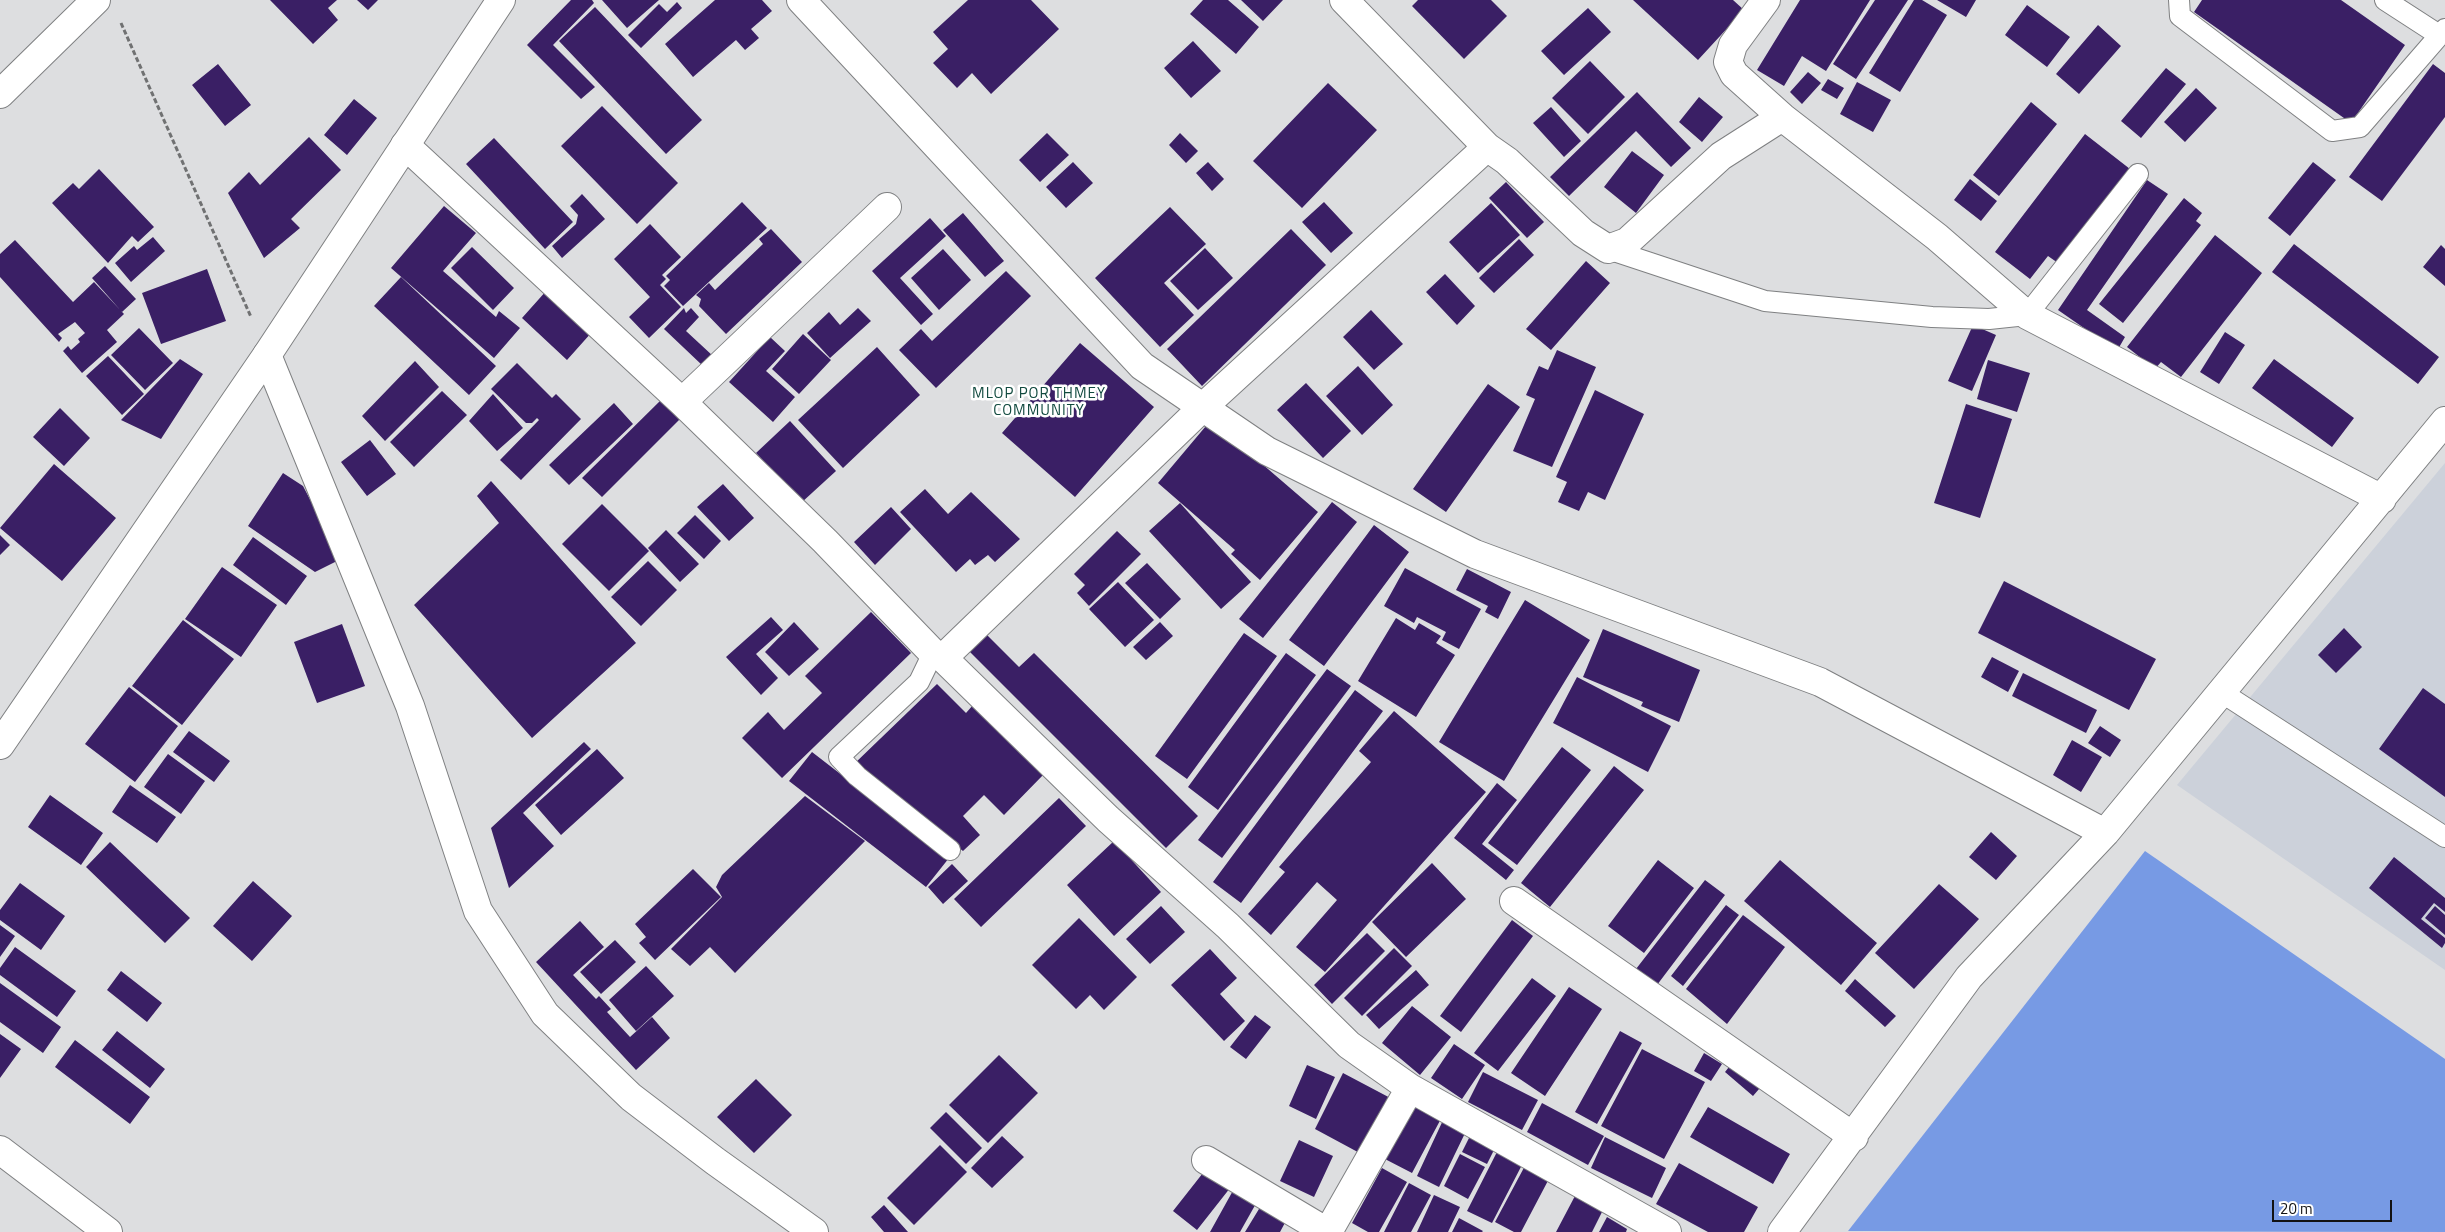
<!DOCTYPE html>
<style>
body{margin:0}
#map{position:relative;width:2445px;height:1232px;overflow:hidden;background:#dddee0;font-family:"Titillium Web",sans-serif}
canvas{display:block}
.scale{position:absolute;left:2272px;top:1200px;width:120px;height:22px;box-sizing:border-box;border:2px solid #121213;border-top:0;padding-left:6px;font-size:15px;line-height:18px;white-space:nowrap;color:#121213;-webkit-text-stroke:4px #fff;paint-order:stroke}
</style>
<div id="map">
<canvas width="2445" height="1232"></canvas>
<div class="scale">20 m</div>
</div>
<script>
const g = document.querySelector('canvas').getContext('2d');
g.lineJoin = 'round';
function fillPath(path, color) {
  g.fillStyle = color;
  g.fill(path, 'evenodd');
}
function poly(rows) {
  const path = new Path2D();
  for (const r of rows) {
    path.moveTo(r[0], r[1]);
    for (let i = 2; i < r.length; i += 2) path.lineTo(r[i], r[i + 1]);
  }
  return path;
}
function strokePath(path, color, width, dash) {
  g.strokeStyle = color;
  g.lineWidth = width;
  g.lineCap = dash ? 'butt' : 'round';
  g.setLineDash(dash || []);
  g.stroke(path);
}
function label(font, color, halo, rows, align = 'center') {
  g.font = font + ' "Titillium Web",sans-serif';
  g.lineWidth = 5;
  g.setLineDash([]);
  g.textBaseline = 'middle';
  g.strokeStyle = halo;
  g.fillStyle = color;
  for (const [text, x, y, turn = 0] of rows) {
    g.save();
    g.translate(x, y);
    g.rotate((+turn || 0) * Math.PI / 180);
    g.textAlign = isNaN(turn) ? turn : align;
    if (halo) g.strokeText(text, 0, 0);
    g.fillText(text, 0, 0);
    g.restore();
  }
}
fillPath(poly([
 [2445,463,2445,970,2177,785]
]), '#ccd1da');
fillPath(poly([
 [2145,851,2445,1059,2445,1232,1848,1231]
]), '#779ae4');
fillPath(poly([
 [270,0,337,0,328,8,338,20,313,44],
 [357,0,378,0,368,10],
 [571,0,592,0,594,3,553,45,595,87,581,99,527,45],
 [602,0,659,0,627,28],
 [715,0,762,0,772,11,751,29,759,38,745,50,736,40,693,77,665,44],
 [968,0,1031,0,1059,29,991,94,972,73,957,88,933,63,948,49,933,32],
 [1203,0,1228,0,1259,27,1236,54,1190,14],
 [1241,0,1283,0,1263,21],
 [1418,0,1491,0,1507,16,1464,59,1412,6],
 [1633,0,1733,0,1744,10,1698,60],
 [1800,0,1870,0,1826,71,1802,56,1784,86,1757,70],
 [1875,0,1908,0,1856,79,1833,64],
 [1914,0,1922,0,1947,15,1900,92,1869,73],
 [1937,0,1976,0,1966,17],
 [2202,0,2341,0,2405,45,2351,123,2194,12],
 [677,2,682,8,641,48,628,35,659,4,667,12],
 [2027,5,2070,37,2047,67,2005,35],
 [595,7,702,120,666,154,559,41],
 [1588,8,1611,32,1564,75,1541,51],
 [2098,25,2121,46,2079,94,2056,74],
 [1193,41,1221,71,1191,98,1164,68],
 [1590,61,1625,97,1588,134,1552,98],
 [218,64,251,105,225,126,192,85],
 [2433,64,2445,73,2445,117,2382,201,2349,177],
 [2166,68,2186,84,2141,138,2121,121],
 [1808,72,1821,83,1802,104,1790,92],
 [1828,79,1844,88,1837,99,1821,90],
 [1857,82,1891,100,1873,132,1840,114],
 [1328,83,1377,130,1302,208,1253,161],
 [2196,88,2217,108,2185,142,2164,122],
 [1637,92,1691,148,1671,167,1636,131,1569,196,1550,177],
 [1699,97,1723,117,1702,142,1679,122],
 [354,99,377,118,347,155,324,135],
 [2031,102,2057,124,1999,196,1973,175],
 [602,106,678,183,637,224,561,146],
 [1551,107,1581,141,1564,157,1533,123],
 [1047,133,1069,155,1040,182,1019,160],
 [1180,133,1198,151,1186,163,1169,145],
 [2085,134,2130,169,2058,263,2048,256,2030,279,1995,252],
 [309,137,341,170,291,219,300,228,264,258,228,193,249,172,260,185],
 [494,138,573,222,545,249,466,164],
 [1632,151,1664,175,1636,213,1604,187],
 [1073,162,1093,183,1066,208,1046,187],
 [1208,162,1224,179,1212,191,1196,173],
 [2313,162,2336,180,2290,236,2268,218],
 [99,169,154,227,138,242,132,236,108,263,52,203,73,183,79,189],
 [1970,179,1997,201,1981,221,1954,200],
 [2147,180,2168,194,2087,310,2125,337,2117,351,2058,310],
 [1506,182,1544,222,1527,238,1489,198],
 [582,194,605,219,562,258,552,246,576,224,578,215,570,206],
 [2184,198,2202,213,2196,221,2201,225,2123,323,2099,304],
 [742,202,767,228,683,306,664,286,670,280,666,276],
 [1324,202,1353,233,1331,253,1302,222],
 [1491,203,1520,235,1478,273,1449,242],
 [444,206,476,233,443,271,496,317,499,311,520,328,494,358,391,268],
 [1170,207,1206,244,1164,283,1194,315,1160,347,1095,278],
 [963,213,1004,261,985,277,943,230],
 [930,218,946,236,900,278,933,314,921,325,872,271],
 [650,224,681,257,662,275,666,279,660,285,681,307,649,338,629,317,650,297,614,259],
 [771,229,802,262,726,334,699,306,701,299,696,295,709,283,715,290,763,244,759,239],
 [1291,229,1326,265,1202,386,1167,349],
 [2215,235,2262,273,2181,377,2161,362,2155,369,2127,347],
 [153,237,165,251,131,282,115,263,134,246,137,250],
 [1519,239,1534,255,1494,293,1479,278],
 [15,240,73,302,94,282,124,314,107,330,117,342,82,373,63,351,68,346,71,350,80,342,78,339,85,333,75,322,58,334,62,338,59,342,0,277,0,254],
 [2294,244,2439,357,2418,384,2272,272],
 [2441,245,2445,249,2445,286,2423,267],
 [472,247,514,288,493,310,451,268],
 [1205,248,1233,278,1198,310,1170,281],
 [943,249,971,280,939,310,911,278],
 [1586,261,1610,283,1551,350,1526,329],
 [105,266,136,299,122,312,92,278],
 [207,269,226,321,161,344,142,293],
 [1006,271,1031,296,936,388,899,350,921,329,932,341],
 [1445,274,1475,306,1457,325,1426,292],
 [401,277,496,366,469,395,374,306],
 [547,290,592,332,567,360,522,318],
 [684,308,686,313,691,308,699,317,686,331,713,356,703,366,664,329],
 [858,308,871,321,830,358,807,333,829,312,840,325],
 [1371,310,1403,344,1374,370,1343,337],
 [1973,325,1996,335,1972,391,1948,381],
 [139,328,173,363,145,390,111,355],
 [2225,332,2245,345,2219,384,2200,372],
 [803,334,831,360,799,394,772,369],
 [770,337,785,351,766,371,795,397,773,422,729,382],
 [1080,343,1154,407,1075,497,1002,433],
 [877,347,920,395,843,468,798,420],
 [1557,350,1596,367,1552,467,1513,451,1535,399,1526,395,1539,366,1548,370],
 [108,356,144,394,122,415,86,376],
 [180,359,203,374,161,439,121,420],
 [2274,359,2354,418,2332,447,2252,388],
 [1988,360,2030,373,2017,412,1977,399],
 [415,361,439,387,385,441,362,416],
 [517,363,552,398,556,394,581,419,521,480,500,460,539,420,537,418,532,423,526,423,491,389],
 [1358,366,1393,405,1362,435,1326,396],
 [1306,383,1351,431,1323,458,1277,410],
 [1488,384,1520,407,1446,512,1413,489],
 [1595,390,1644,414,1605,500,1588,492,1579,511,1558,502,1567,482,1556,477],
 [442,391,467,415,414,467,390,442],
 [493,394,523,428,497,451,469,421],
 [661,400,680,419,602,497,582,478],
 [614,403,633,424,569,485,549,465],
 [1966,404,2012,419,1980,518,1934,503],
 [60,408,90,438,64,466,33,437],
 [1211,420,1318,512,1260,580,1231,554,1235,550,1158,483],
 [790,421,836,471,801,503,756,453],
 [370,440,396,474,367,496,341,462],
 [54,464,116,518,62,581,0,528],
 [283,473,303,486,341,559,315,572,248,526],
 [491,481,636,643,532,738,414,605,499,523,477,496],
 [723,484,754,518,729,541,697,507],
 [925,489,948,514,971,492,1020,539,995,562,988,555,975,565,970,559,956,572,900,512],
 [1332,502,1357,522,1263,638,1239,619],
 [1180,503,1251,582,1221,609,1149,531],
 [602,504,649,551,609,591,562,544],
 [891,507,911,529,875,565,854,542],
 [695,515,721,541,704,559,677,533],
 [1374,525,1409,552,1324,666,1289,640],
 [666,530,699,564,680,582,648,548],
 [1117,531,1141,554,1089,606,1077,593,1085,585,1074,574],
 [0,535,10,545,0,555],
 [253,537,307,576,286,605,233,565],
 [648,561,677,590,641,626,611,597],
 [1147,563,1181,599,1160,619,1125,583],
 [222,567,277,605,241,657,185,619],
 [1405,568,1481,609,1459,649,1442,640,1446,632,1417,617,1414,623,1384,606],
 [1467,569,1511,592,1498,619,1485,612,1488,606,1456,590],
 [2004,581,2156,659,2129,710,1978,633],
 [1118,582,1154,620,1125,647,1089,609],
 [1525,600,1590,640,1504,781,1439,742],
 [871,612,911,653,782,778,742,738,768,712,784,730,822,693,805,676],
 [771,617,783,630,756,654,778,678,761,695,726,657],
 [1396,618,1415,630,1419,623,1441,636,1436,643,1455,655,1416,717,1358,681],
 [183,620,234,659,182,725,132,686],
 [794,622,819,649,789,676,765,652],
 [1160,622,1173,636,1146,660,1133,647],
 [342,624,365,686,317,703,294,642],
 [2344,628,2362,647,2336,673,2318,655],
 [1603,629,1700,670,1679,722,1641,706,1643,702,1583,677],
 [1244,633,1277,656,1187,779,1155,756],
 [987,635,1019,667,1034,653,1198,816,1166,848,970,652],
 [1286,653,1316,675,1218,810,1188,787],
 [1992,657,2019,671,2008,692,1981,677],
 [1327,669,1351,686,1222,858,1198,840],
 [2023,673,2097,710,2086,733,2012,696],
 [1577,677,1671,726,1648,772,1553,723],
 [937,684,966,713,973,705,1044,774,1004,815,984,795,963,816,980,835,963,851,853,765],
 [129,687,178,726,135,782,85,744],
 [2423,688,2445,704,2445,797,2379,749],
 [1355,690,1383,711,1241,903,1213,882],
 [1394,711,1486,792,1325,972,1296,947,1337,900,1317,882,1271,935,1248,914,1285,872,1279,867,1371,762,1359,751],
 [2100,726,2121,740,2110,757,2088,743],
 [189,731,230,761,214,782,173,752],
 [2072,740,2102,757,2081,792,2053,775],
 [584,742,591,749,523,813,554,846,509,888,491,828],
 [1562,747,1591,770,1517,865,1488,843],
 [597,749,624,778,561,835,535,805],
 [812,752,949,858,926,887,789,781],
 [168,754,205,781,181,814,144,787],
 [1614,766,1644,790,1550,907,1521,883],
 [1497,783,1517,800,1482,844,1514,870,1506,880,1454,838],
 [130,785,176,817,157,843,112,812],
 [50,795,103,833,81,865,28,827],
 [805,796,865,841,735,973,710,947,690,966,671,949,722,897,716,887,722,875],
 [1059,798,1086,826,981,927,954,899],
 [1991,832,2017,856,1996,880,1969,857],
 [1114,841,1161,892,1114,936,1067,885],
 [110,842,190,918,165,943,86,867],
 [2394,857,2445,898,2445,912,2434,903,2421,919,2445,938,2445,943,2442,948,2369,888],
 [1658,860,1694,888,1644,953,1608,926],
 [1780,860,1877,943,1841,985,1744,901],
 [1432,863,1466,899,1406,957,1372,922],
 [952,864,968,881,943,904,928,887],
 [693,869,721,897,655,960,639,943,646,937,635,924],
 [1705,880,1725,895,1657,985,1636,969],
 [253,881,292,916,252,961,213,926],
 [20,883,65,916,41,950,0,920,0,910],
 [1939,884,1979,919,1914,989,1875,953],
 [1726,905,1739,915,1683,986,1671,976],
 [1161,906,1185,932,1150,964,1126,939],
 [2435,906,2445,915,2445,935,2425,918],
 [1743,915,1785,947,1727,1024,1686,989],
 [1079,918,1137,977,1104,1010,1090,995,1076,1009,1032,965],
 [1512,920,1533,936,1461,1032,1440,1016],
 [580,921,604,947,573,975,596,999,599,996,611,1009,607,1012,630,1037,652,1017,670,1038,636,1070,536,962],
 [0,925,15,936,0,957],
 [1367,933,1385,951,1332,1004,1314,985],
 [615,940,636,962,601,994,580,972],
 [15,947,76,991,57,1017,0,975,0,968],
 [1394,948,1412,966,1362,1016,1344,998],
 [1210,949,1237,978,1220,994,1245,1021,1224,1041,1171,985],
 [646,966,674,996,636,1031,609,1000],
 [1416,970,1429,985,1379,1029,1366,1015],
 [121,971,162,1003,147,1022,107,990],
 [1532,978,1556,996,1498,1071,1474,1053],
 [1855,979,1896,1016,1885,1027,1845,991],
 [0,983,61,1027,43,1053,0,1022],
 [1569,987,1602,1009,1545,1096,1511,1073],
 [1412,1006,1451,1037,1420,1075,1382,1043],
 [1255,1015,1271,1027,1246,1059,1230,1047],
 [117,1031,165,1069,150,1088,102,1050],
 [1620,1031,1642,1043,1597,1124,1575,1112],
 [0,1034,21,1049,0,1078],
 [75,1040,150,1097,130,1124,55,1067],
 [1454,1044,1485,1065,1462,1099,1431,1078],
 [1642,1049,1705,1082,1664,1159,1601,1126],
 [1704,1053,1722,1064,1711,1081,1694,1071],
 [999,1055,1038,1093,988,1143,949,1105],
 [1736,1058,1765,1082,1753,1096,1725,1072],
 [1307,1065,1335,1077,1316,1119,1289,1106],
 [1483,1072,1538,1100,1522,1130,1468,1102],
 [1343,1073,1396,1101,1367,1157,1315,1129],
 [756,1079,792,1115,754,1153,717,1117],
 [1415,1099,1443,1115,1412,1173,1383,1158],
 [1542,1103,1604,1136,1588,1165,1527,1132],
 [1708,1107,1790,1154,1773,1184,1690,1137],
 [946,1112,982,1148,966,1164,930,1128],
 [1445,1116,1468,1127,1439,1187,1417,1176],
 [1473,1130,1498,1142,1487,1164,1462,1152],
 [1002,1136,1024,1157,992,1188,971,1168],
 [1605,1137,1666,1168,1652,1198,1591,1168],
 [1299,1140,1333,1156,1314,1197,1280,1181],
 [940,1145,967,1172,914,1225,887,1198],
 [1499,1148,1524,1161,1492,1223,1467,1211],
 [1460,1154,1485,1167,1468,1199,1444,1186],
 [1527,1162,1551,1175,1521,1232,1514,1232,1495,1222],
 [1679,1163,1758,1207,1744,1232,1708,1232,1656,1204],
 [1210,1164,1234,1183,1197,1230,1173,1211],
 [1382,1168,1407,1182,1379,1232,1368,1232,1352,1223],
 [1409,1183,1431,1195,1411,1232,1384,1232],
 [1235,1187,1258,1200,1240,1232,1210,1232],
 [1576,1194,1604,1208,1592,1232,1556,1232],
 [1434,1195,1460,1207,1448,1232,1417,1232],
 [1262,1204,1287,1219,1280,1232,1245,1232],
 [884,1205,908,1232,884,1232,871,1217],
 [1607,1217,1627,1229,1626,1232,1599,1232],
 [1459,1218,1483,1231,1482,1232,1452,1232]
]), '#3a1f65');
const service = poly([
 [2179,0,2180,16,2332,131,2360,127,2445,29],
 [2385,0,2439,35],
 [1608,249,1765,301,1932,317,1989,319,2027,315,2138,174],
 [933,653,919,682,839,757,857,776,950,850],
 [2221,692,2445,837]
]);
const minor = poly([
 [801,0,1142,366,1267,451,1475,554,1820,682,2105,833],
 [1344,0,1487,147,1507,161,1583,233,1608,249,1627,242,1721,156,1782,117,1937,237,2027,315,2382,499],
 [1766,0,1733,45,1728,62,1734,74,1782,117],
 [0,94,96,0],
 [405,145,682,402,825,541,933,653,943,658,1108,819,1228,926,1349,1045,1410,1088,1667,1232],
 [267,355,410,706,478,911,545,1014,631,1097,715,1161,814,1232],
 [682,402,887,207],
 [943,658,1203,407,1487,147],
 [1514,901,1854,1137],
 [0,1150,108,1232],
 [1206,1160,1327,1232],
 [1328,1232,1410,1088],
 [1782,1232,1969,977,2105,833,2445,421]
]);
const tertiary = poly([
 [0,745,267,355,501,0]
]);
strokePath(service, '#7f8082', 22);
strokePath(minor, '#7f8082', 30);
strokePath(tertiary, '#7f8082', 30);
strokePath(poly([
 [121,23,251,317]
]), '#707172', 3, [5, 2.5]);
strokePath(service, '#fff', 20);
strokePath(minor, '#fff', 28);
strokePath(tertiary, '#fff', 28);
g.letterSpacing = '1px';
label('15px', '#10493e', '#fff', [
 ["MLOP POR THMEY",1039,394],
 ["COMMUNITY",1039,411]
]);
g.letterSpacing = '0px';
</script>
